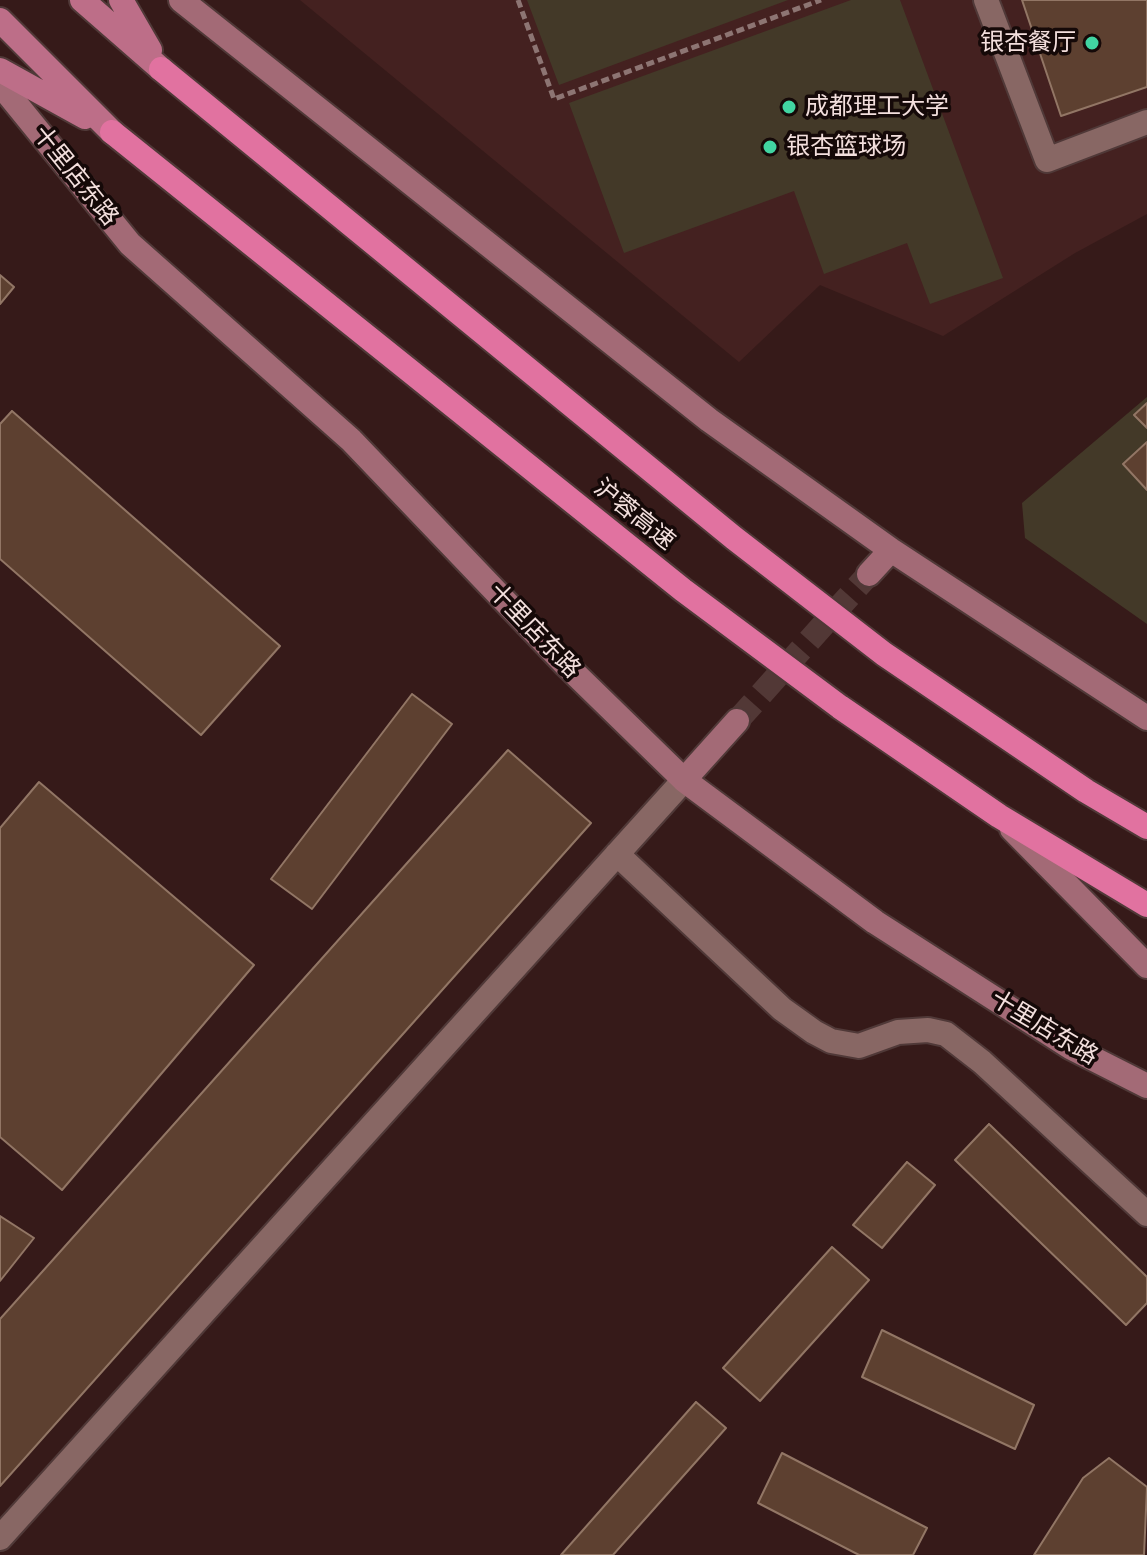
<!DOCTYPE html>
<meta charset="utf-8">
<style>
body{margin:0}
canvas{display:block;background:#361a19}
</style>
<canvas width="1147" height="1555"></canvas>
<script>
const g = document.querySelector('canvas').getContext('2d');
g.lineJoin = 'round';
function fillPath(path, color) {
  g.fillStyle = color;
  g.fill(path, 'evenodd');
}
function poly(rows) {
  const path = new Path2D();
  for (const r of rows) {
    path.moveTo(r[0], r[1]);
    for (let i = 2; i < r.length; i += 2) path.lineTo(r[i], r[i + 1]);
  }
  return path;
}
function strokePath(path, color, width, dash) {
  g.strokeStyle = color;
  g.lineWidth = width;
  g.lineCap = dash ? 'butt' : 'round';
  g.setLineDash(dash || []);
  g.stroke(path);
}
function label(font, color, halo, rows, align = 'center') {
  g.font = font + ' "Open Sans","Noto Sans SC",sans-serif';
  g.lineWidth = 7;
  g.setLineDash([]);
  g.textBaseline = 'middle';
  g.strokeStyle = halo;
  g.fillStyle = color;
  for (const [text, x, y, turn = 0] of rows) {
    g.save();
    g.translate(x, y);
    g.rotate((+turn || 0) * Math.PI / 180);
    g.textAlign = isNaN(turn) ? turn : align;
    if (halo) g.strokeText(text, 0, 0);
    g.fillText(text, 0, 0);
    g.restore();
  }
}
fillPath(poly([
 [300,0,1147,0,1147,214,1075,253,943,336,820,285,739,362]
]), '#442120');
fillPath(poly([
 [527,0,788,0,559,85],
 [851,0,900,0,1003,278,930,304,907,243,824,274,794,191,624,253,569,103],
 [1147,397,1147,624,1025,538,1022,503]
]), '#433928');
const building = poly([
 [1022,0,1147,0,1147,87,1061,116,1022,0],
 [0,275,14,287,0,304,0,275],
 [1147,403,1147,428,1134,415,1147,403],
 [12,411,280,646,201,735,0,559,0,424,12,411],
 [1147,442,1147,490,1123,464,1147,442],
 [412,694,452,724,312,909,271,879,412,694],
 [508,750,591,823,0,1486,0,1319,508,750],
 [39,782,254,965,62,1190,0,1137,0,828,39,782],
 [989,1124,1147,1277,1147,1303,1126,1325,955,1160,989,1124],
 [907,1162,935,1185,882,1248,853,1225,907,1162],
 [0,1216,34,1238,0,1281,0,1216],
 [832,1247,869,1280,760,1401,723,1368,832,1247],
 [882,1330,1034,1405,1015,1449,862,1377,882,1330],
 [696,1402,726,1428,613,1555,561,1555,696,1402],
 [782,1453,927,1528,913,1555,859,1555,758,1503,782,1453],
 [1109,1458,1147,1487,1144,1555,1034,1555,1083,1478,1109,1458]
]);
fillPath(building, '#5d4030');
strokePath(building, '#927665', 2);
strokePath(poly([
 [737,721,869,574]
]), '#523836', 24, [24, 12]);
const street = poly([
 [986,0,1047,160,1147,122],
 [617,854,782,1009,814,1032,831,1041,859,1046,898,1032,928,1030,946,1034,982,1062,1147,1214],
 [0,1538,684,780]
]);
const secondary = poly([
 [181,0,709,420,891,550,1147,718],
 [0,84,130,244,351,440,566,665,684,780,875,922,1070,1047,1147,1086],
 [869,574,891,550],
 [684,780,737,721],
 [1012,829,1147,966]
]);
const primary = poly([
 [82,0,161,69],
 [121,0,150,50],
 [0,20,112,132],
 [0,70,85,117]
]);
const highway = poly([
 [161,69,734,538,884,654,1086,791,1147,827],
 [112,132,683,590,840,707,999,816,1147,905]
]);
strokePath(street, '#503938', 28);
strokePath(secondary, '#503938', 28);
strokePath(primary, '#503938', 28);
strokePath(highway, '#503938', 28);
strokePath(poly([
 [518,0,554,99,821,0]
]), '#8d7573', 5, [8, 4]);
strokePath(street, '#886764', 24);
strokePath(secondary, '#a36a76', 24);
strokePath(primary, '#bd6e88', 24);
strokePath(highway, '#e172a0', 24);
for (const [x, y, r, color] of [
 [1092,43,8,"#41d4a1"],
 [789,107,8,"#41d4a1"],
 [770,147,8,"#41d4a1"]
]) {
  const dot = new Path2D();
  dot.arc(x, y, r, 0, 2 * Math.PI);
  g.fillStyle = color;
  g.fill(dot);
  strokePath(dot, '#150908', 3);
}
label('24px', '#f3dfdd', '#150908', [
 ["银杏餐厅",1076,43,"right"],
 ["成都理工大学",805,107],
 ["银杏篮球场",786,147]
], 'left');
label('24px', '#f3dfdd', '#150908', [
 ["十里店东路",75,176,51],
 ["沪蓉高速",634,515,39],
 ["十里店东路",534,631,46],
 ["十里店东路",1044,1028,31]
]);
</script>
